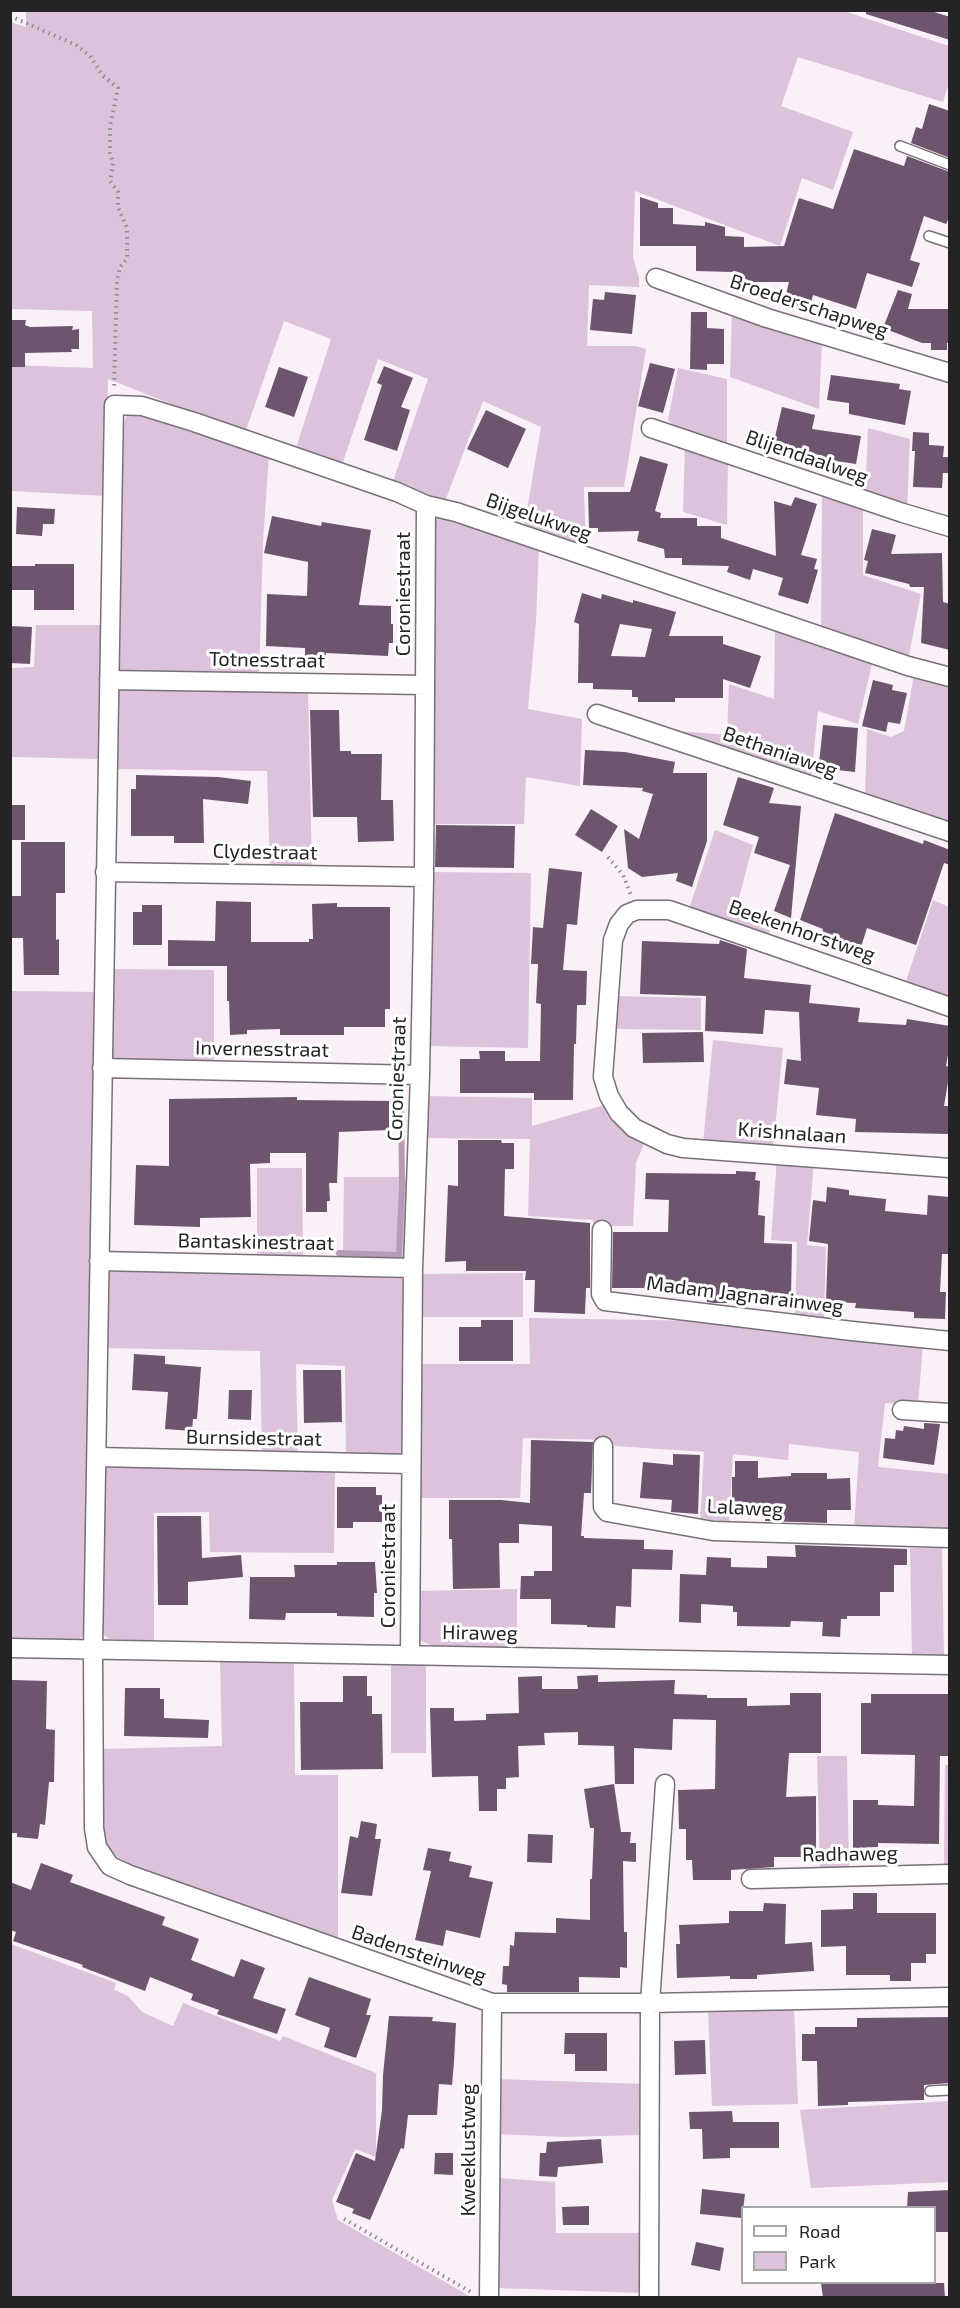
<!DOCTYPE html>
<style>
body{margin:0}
#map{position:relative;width:960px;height:2308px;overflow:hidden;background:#f9f0f8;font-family:"Exo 2",sans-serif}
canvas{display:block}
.frame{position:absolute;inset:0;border:12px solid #262326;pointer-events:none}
.legend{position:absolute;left:741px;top:2206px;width:195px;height:78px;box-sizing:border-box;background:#fff;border:2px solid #a8a7a8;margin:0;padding:8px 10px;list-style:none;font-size:18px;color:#262326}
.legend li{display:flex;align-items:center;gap:12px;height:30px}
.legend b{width:30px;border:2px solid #a8a7a8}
</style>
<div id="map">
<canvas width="960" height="2308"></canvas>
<div class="frame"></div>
<ul class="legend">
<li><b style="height:8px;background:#fff"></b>Road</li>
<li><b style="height:16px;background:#dcc3db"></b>Park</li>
</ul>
</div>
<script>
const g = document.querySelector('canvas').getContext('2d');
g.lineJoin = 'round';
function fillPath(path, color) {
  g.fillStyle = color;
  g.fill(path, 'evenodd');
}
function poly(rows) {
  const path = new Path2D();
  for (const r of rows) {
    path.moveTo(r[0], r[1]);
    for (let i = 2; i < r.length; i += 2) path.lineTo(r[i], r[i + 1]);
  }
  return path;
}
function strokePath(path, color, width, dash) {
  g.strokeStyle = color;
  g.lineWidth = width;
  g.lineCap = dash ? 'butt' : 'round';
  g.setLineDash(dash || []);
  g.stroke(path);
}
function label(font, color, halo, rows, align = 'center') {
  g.font = font + ' "Exo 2",sans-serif';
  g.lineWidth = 6;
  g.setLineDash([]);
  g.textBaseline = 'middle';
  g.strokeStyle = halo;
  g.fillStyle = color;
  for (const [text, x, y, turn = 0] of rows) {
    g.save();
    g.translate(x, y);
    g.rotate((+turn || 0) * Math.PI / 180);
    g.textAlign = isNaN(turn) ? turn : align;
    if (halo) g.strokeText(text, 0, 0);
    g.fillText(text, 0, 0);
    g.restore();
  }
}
fillPath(poly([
 [26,10,844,11,949,46,949,83,943,102,798,57,781,106,853,132,833,190,802,178,780,246,635,191,633,257,639,278,639,287,589,285,587,346,636,346,646,349,624,487,584,487,586,549,524,528,541,427,483,401,444,504,392,484,428,379,378,359,342,465,296,448,331,339,284,321,245,433,108,379,106,496,11,491,11,365,93,368,92,311,11,309,10,22,26,27],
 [732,309,822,340,819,409,730,377],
 [678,368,727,379,727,450,687,436,668,420],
 [135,411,269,455,263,542,259,679,118,676,121,429,127,415],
 [868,428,910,439,907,510,865,497],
 [685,444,728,459,727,525,683,512],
 [822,491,863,505,863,575,921,594,908,660,821,632],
 [438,516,447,516,539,546,536,621,528,709,582,719,580,786,526,777,524,824,429,824,433,519],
 [36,625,103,625,101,759,11,757,11,668,34,667],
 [775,628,873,660,858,724,818,711,811,780,692,740,679,731,727,735,729,684,774,699],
 [914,674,949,684,949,826,865,799,867,729,891,737,904,731],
 [120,689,308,690,312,871,270,869,267,771,112,769,115,695],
 [715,830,753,845,737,905,774,919,768,936,689,909],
 [429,872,531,873,528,1048,426,1046],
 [933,900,949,907,949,1000,905,984],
 [108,969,214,970,214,1065,114,1061,109,1058],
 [11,991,99,992,86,1631,80,1639,74,1641,11,1639],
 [614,996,701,998,701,1030,612,1029],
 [713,1040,783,1048,773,1149,703,1143],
 [424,1096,532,1098,532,1126,608,1104,645,1141,636,1163,633,1226,593,1226,593,1220,528,1216,530,1139,423,1138],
 [777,1158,814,1162,807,1245,826,1247,824,1322,795,1318,797,1242,771,1240],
 [257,1168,302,1168,303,1260,257,1260],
 [344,1177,411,1177,405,1261,343,1260],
 [108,1267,401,1276,405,1281,405,1444,399,1456,346,1459,345,1366,296,1364,298,1457,262,1456,260,1351,104,1348],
 [523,1273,523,1317,419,1317,419,1274],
 [529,1318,706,1321,923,1345,918,1405,885,1403,878,1467,949,1474,949,1534,854,1529,859,1452,789,1444,788,1460,733,1454,729,1525,700,1523,704,1452,615,1446,608,1440,523,1438,520,1498,417,1498,419,1364,530,1364],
 [111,1464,335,1467,334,1553,210,1552,209,1512,154,1513,154,1641,110,1639,100,1633,103,1470],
 [910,1548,942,1548,944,1657,912,1657],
 [517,1589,517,1648,433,1646,421,1641,416,1635,415,1591],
 [220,1660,294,1664,295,1775,338,1775,338,1941,137,1870,121,1861,105,1844,102,1833,103,1749,222,1746],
 [391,1665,426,1665,426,1753,391,1753],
 [817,1756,847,1756,849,1872,820,1872],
 [945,1765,949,1765,949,1870,944,1870],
 [11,1944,116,1983,114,1990,128,1996,142,2012,173,2026,183,2003,280,2041,283,2036,376,2073,376,2157,355,2149,332,2200,338,2220,471,2297,482,2297,11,2297],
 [794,2008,798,2104,712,2106,708,2011],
 [496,2079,645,2084,644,2135,563,2137,496,2134],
 [949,2101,949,2182,811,2188,800,2110],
 [498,2178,555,2182,556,2233,642,2233,642,2293,496,2288]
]), '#dcc3db');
strokePath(poly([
 [339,1253,399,1255,402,1185,401,1095]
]), '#b69bb6', 6);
fillPath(poly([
 [866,10,928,10,950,17,950,40,866,14],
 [929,104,950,111,950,158,911,143,916,127,922,129],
 [854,149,904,166,907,156,950,172,950,216,946,224,924,216,910,260,920,263,912,287,867,273,856,309,813,295,809,310,784,303,789,282,733,282,733,272,696,271,696,246,640,246,640,197,658,203,658,208,673,208,673,224,705,226,705,222,725,227,725,236,744,237,744,247,784,246,799,198,833,209],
 [898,290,912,294,908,309,950,309,950,343,947,343,947,350,931,350,931,343,922,343,883,328],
 [605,292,636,295,632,334,590,330,593,299,604,300],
 [691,312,707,312,707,328,724,329,724,364,707,364,707,370,690,369],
 [10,320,26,320,25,325,30,327,73,326,72,330,79,329,79,349,71,349,72,352,25,353,25,367,10,367],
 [650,363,675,369,663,413,638,406],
 [384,366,413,378,401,407,410,410,397,451,364,440,382,385,377,383],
 [279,367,308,377,294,417,265,407],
 [831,375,900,384,899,389,911,391,905,425,849,414,849,403,827,400],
 [782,407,815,415,812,429,861,436,856,464,823,459,823,456,784,447,785,444,774,441],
 [486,410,526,429,508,468,467,449],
 [913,432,929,433,929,445,944,446,943,457,950,457,950,473,943,473,942,488,913,487,915,451,912,451],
 [640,456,668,464,655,511,661,513,660,518,697,518,697,526,721,526,721,538,776,556,774,501,791,506,795,497,817,504,801,555,817,559,814,569,818,570,808,604,778,595,783,578,753,569,750,580,727,572,729,566,682,565,682,558,665,558,664,549,637,541,639,531,598,532,598,528,589,528,588,492,630,492],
 [17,507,55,509,54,524,43,524,42,536,16,534],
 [272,516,321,526,322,522,371,530,359,605,391,606,391,624,393,624,393,643,389,643,388,656,326,653,326,658,305,657,305,648,266,646,267,594,307,596,308,562,264,553],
 [872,529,896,535,891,554,942,553,943,602,950,604,950,650,921,643,924,587,910,587,909,584,865,573,868,561,864,560],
 [35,564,74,564,74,610,34,610,34,590,10,590,10,566,35,566],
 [582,593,601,599,602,594,633,603,633,600,676,612,669,636,723,636,723,644,761,656,750,688,723,679,723,698,675,698,675,702,638,702,638,697,632,697,632,690,593,689,593,683,578,683,579,624,574,622],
 [620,624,652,629,645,657,611,656],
 [10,626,32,627,30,664,10,663],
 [873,680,893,685,892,690,907,693,900,724,888,722,886,732,862,726],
 [310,710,339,710,340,751,351,751,351,754,382,754,381,800,393,800,394,841,358,842,357,817,313,817],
 [823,725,858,728,855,772,837,770,837,765,819,764],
 [585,750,625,752,675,762,673,773,707,773,707,841,692,887,676,881,678,873,642,877,628,868,624,829,639,839,653,794,642,791,643,788,583,785],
 [136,775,218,777,251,781,248,804,203,799,204,843,174,843,174,836,131,836,131,789,136,789],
 [738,777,774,788,769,803,801,806,791,918,774,911,790,865,754,853,759,837,723,825],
 [10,805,25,805,25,840,10,840],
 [591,809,618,826,602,852,575,835],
 [835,813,923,844,924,840,950,850,950,865,944,863,916,945,867,928,861,947,845,942,844,946,820,939,823,929,800,920],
 [436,825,515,826,514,868,435,867],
 [21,842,65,842,65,893,56,893,56,940,59,939,59,975,24,975,23,938,10,938,10,896,21,896],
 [549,868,582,872,577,925,567,924,563,970,587,971,586,1005,577,1005,576,1044,574,1044,573,1100,534,1100,534,1093,460,1093,460,1059,480,1059,479,1051,505,1051,505,1061,540,1061,541,1004,536,1003,538,964,531,964,533,927,543,928],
 [216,901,251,902,251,942,309,942,309,939,313,939,312,904,337,903,337,907,390,907,390,1009,385,1009,385,1027,344,1027,344,1035,280,1035,280,1029,247,1030,247,1034,230,1035,229,1001,227,1001,227,966,168,966,168,940,215,941],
 [142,905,162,905,162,945,133,945,133,912,142,912],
 [720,940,747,949,744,978,811,985,809,1003,860,1008,858,1022,906,1025,907,1019,950,1026,950,1044,946,1066,950,1067,950,1070,944,1106,949,1106,949,1134,855,1132,856,1119,816,1115,819,1088,784,1084,787,1059,801,1061,799,1012,765,1010,763,1034,705,1031,706,996,640,994,642,941,719,944],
 [703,1032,704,1062,643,1063,642,1033],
 [297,1097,297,1100,389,1101,389,1130,339,1132,337,1183,329,1183,330,1201,327,1201,327,1212,306,1212,306,1153,270,1153,270,1163,250,1164,251,1217,200,1218,200,1227,134,1225,136,1165,169,1166,169,1099],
 [458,1140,501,1140,502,1143,514,1143,514,1169,505,1169,504,1216,590,1223,590,1288,586,1288,585,1314,534,1312,535,1280,525,1280,526,1271,466,1271,466,1261,445,1262,448,1185,458,1186],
 [736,1171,756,1172,755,1180,760,1181,758,1215,765,1216,764,1243,792,1244,791,1297,765,1296,765,1290,727,1290,727,1303,714,1303,707,1302,706,1285,674,1286,674,1288,612,1288,613,1232,668,1232,669,1200,645,1199,646,1173,736,1174],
 [827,1187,849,1190,849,1195,886,1199,885,1211,927,1215,928,1195,950,1197,950,1254,942,1254,940,1292,946,1292,945,1319,914,1318,914,1312,855,1308,856,1303,826,1302,828,1244,809,1241,813,1200,826,1202],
 [481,1320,513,1320,513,1361,459,1361,459,1327,481,1327],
 [134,1354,165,1356,165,1364,201,1367,197,1419,193,1419,192,1431,165,1429,168,1392,132,1390],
 [303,1370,341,1370,342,1422,304,1423],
 [229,1390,252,1390,251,1420,228,1419],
 [924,1423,940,1424,934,1465,883,1458,885,1438,895,1439,896,1430,903,1431,904,1426,924,1429],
 [531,1440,593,1442,591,1493,584,1493,581,1536,584,1536,584,1538,644,1540,644,1549,673,1550,672,1570,632,1569,631,1607,616,1606,615,1628,587,1627,587,1625,551,1624,551,1599,520,1599,521,1576,534,1576,534,1571,552,1571,552,1526,519,1524,519,1543,499,1543,500,1588,453,1589,452,1539,449,1539,449,1500,501,1500,530,1503],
 [673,1454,700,1455,698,1514,671,1512,672,1500,640,1498,643,1462,673,1465],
 [735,1461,758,1461,758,1478,791,1476,791,1473,827,1473,827,1479,850,1478,851,1510,827,1510,827,1523,765,1521,766,1509,732,1509,732,1477,735,1477],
 [337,1487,376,1487,376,1495,382,1495,382,1522,353,1522,353,1528,337,1528],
 [157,1516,201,1516,202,1558,241,1555,243,1577,188,1582,188,1605,158,1605],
 [795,1545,907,1549,907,1565,894,1565,894,1592,880,1592,880,1616,847,1616,847,1619,841,1619,840,1637,822,1636,823,1622,791,1621,790,1627,737,1626,737,1612,733,1612,733,1606,701,1604,701,1623,679,1622,680,1574,706,1575,707,1557,731,1558,731,1567,767,1568,767,1556,796,1557],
 [337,1562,375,1562,377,1593,374,1593,374,1617,337,1616,337,1613,286,1613,285,1620,249,1619,250,1577,295,1577,294,1565,337,1565],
 [598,1675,598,1682,675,1680,674,1694,707,1695,707,1698,747,1698,747,1706,790,1705,790,1693,821,1693,821,1753,789,1753,786,1797,816,1796,816,1857,774,1857,774,1867,731,1870,731,1880,693,1880,692,1860,686,1860,686,1829,679,1829,678,1790,715,1789,716,1720,673,1719,672,1750,634,1748,634,1784,615,1784,614,1746,578,1745,578,1732,544,1733,545,1745,518,1746,519,1777,506,1778,506,1789,497,1789,497,1811,479,1811,478,1776,432,1777,430,1708,454,1708,454,1721,486,1720,486,1714,519,1713,518,1677,542,1676,542,1689,578,1689,577,1676],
 [343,1676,367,1676,367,1696,372,1696,372,1714,382,1714,383,1769,301,1770,300,1702,343,1702],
 [12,1680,47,1681,46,1729,55,1730,54,1782,49,1782,45,1825,40,1824,38,1839,17,1837,17,1833,10,1833],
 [125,1688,160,1688,160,1699,164,1699,164,1718,209,1720,208,1738,124,1736],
 [871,1694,950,1694,950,1756,940,1756,939,1844,878,1843,878,1847,853,1848,853,1800,878,1800,878,1805,914,1806,915,1755,861,1754,861,1703,871,1703],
 [614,1784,621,1832,631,1832,630,1843,636,1843,636,1862,623,1861,624,1932,627,1932,627,1968,620,1967,620,1978,579,1977,579,1992,507,1992,507,1985,502,1984,503,1966,509,1966,510,1945,514,1946,515,1932,556,1933,556,1918,590,1920,590,1879,592,1879,594,1828,590,1828,584,1789],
 [361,1821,377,1824,375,1839,381,1839,372,1896,341,1893,350,1836,358,1838],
 [528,1834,553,1835,552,1863,527,1862],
 [428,1848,451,1852,449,1861,472,1866,469,1877,493,1882,480,1938,446,1930,443,1946,415,1940,431,1871,423,1870],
 [41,1863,73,1875,70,1882,165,1917,162,1925,199,1939,191,1960,234,1977,241,1959,265,1968,253,1998,286,2009,277,2034,217,2014,219,2010,191,2000,193,1994,150,1977,145,1991,82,1967,83,1965,13,1941,16,1932,10,1930,10,1882,31,1890],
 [853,1893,877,1893,877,1913,936,1913,936,1954,926,1954,926,1963,911,1963,911,1981,890,1981,890,1975,846,1975,846,1946,821,1947,821,1910,853,1909],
 [764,1903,786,1904,785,1944,812,1942,814,1971,757,1975,757,1979,730,1979,730,1976,677,1978,676,1944,680,1944,679,1925,729,1923,729,1911,763,1911],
 [309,1977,371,1999,366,2015,371,2015,356,2058,324,2047,330,2028,295,2015],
 [389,2016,433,2017,432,2021,456,2023,454,2062,452,2085,439,2084,437,2115,408,2115,404,2149,401,2148,370,2220,352,2213,354,2209,336,2202,356,2153,375,2161,382,2110,383,2075],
 [950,2017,950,2083,924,2085,924,2100,848,2102,848,2105,818,2106,817,2061,802,2061,802,2034,815,2034,815,2027,857,2027,857,2018],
 [565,2033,607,2033,607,2071,575,2071,575,2054,564,2054],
 [705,2040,706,2074,675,2075,674,2041],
 [732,2111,733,2122,779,2122,779,2148,730,2148,730,2158,703,2159,702,2129,690,2129,689,2112],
 [601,2139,603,2163,558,2167,557,2177,539,2176,540,2153,546,2153,547,2142],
 [435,2153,453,2153,453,2175,434,2174],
 [702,2189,745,2194,742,2218,700,2214],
 [950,2190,950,2232,934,2232,934,2208,907,2208,908,2192],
 [589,2206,589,2225,563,2225,562,2207],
 [696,2242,724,2248,720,2271,691,2265],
 [821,2283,944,2283,945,2298,823,2298]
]), '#6e556e');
const service = poly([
 [900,146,950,165],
 [929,236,950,243],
 [930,2091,950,2090]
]);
const minor = poly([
 [656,278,767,318,950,373],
 [651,428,903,513,950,527],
 [950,677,908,666,456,512,426,505,397,492,194,422,142,406,114,405,93,1649,94,1828,97,1847,110,1866,130,1875,492,2003,650,2003,950,1997],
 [109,680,425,685],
 [597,714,950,832],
 [105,872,424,877],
 [950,1007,669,910,637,910,627,914,619,924,613,940,603,1077,609,1096,619,1113,634,1128,667,1144,683,1148,950,1168],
 [102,1068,420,1075],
 [602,1230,601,1294,605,1301,852,1331,950,1341],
 [99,1261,413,1268],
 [902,1410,950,1413],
 [603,1446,603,1507,607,1512,713,1531,950,1538],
 [97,1457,411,1464],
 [10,1648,950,1665],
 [410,1654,413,1268,420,1075,424,877,426,505],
 [751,1879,950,1874],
 [489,2298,492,2003],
 [649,2298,650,2003,665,1784]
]);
strokePath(service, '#787178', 12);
strokePath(minor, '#787178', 21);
strokePath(poly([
 [10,16,76,45,90,56,103,76,118,88,110,126,110,153,113,163,110,181,118,192,118,207,127,228,127,259,120,267,117,280,114,389],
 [608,857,623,875,631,895],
 [344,2219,471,2292]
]), '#8f898f', 4, [1.5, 4.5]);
strokePath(service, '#fff', 9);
strokePath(minor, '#fff', 18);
label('20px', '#262326', '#fff', [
 ["Broederschapweg",809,306,18],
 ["Blijendaalweg",807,457,19],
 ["Bijgelukweg",539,517,19],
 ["Coroniestraat",403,594,-90],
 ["Totnesstraat",267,660,1],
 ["Bethaniaweg",780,752,19],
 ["Clydestraat",265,852,1],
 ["Beekenhorstweg",802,931,19],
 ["Invernesstraat",262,1049,1],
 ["Coroniestraat",397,1079,-88],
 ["Krishnalaan",792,1133,4],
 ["Bantaskinestraat",256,1242,1],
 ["Madam Jagnarainweg",745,1295,7],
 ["Burnsidestraat",254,1438,1],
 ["Lalaweg",745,1508,3],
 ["Coroniestraat",388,1566,-90],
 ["Hiraweg",480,1633,1],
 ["Radhaweg",850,1854,-1],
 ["Badensteinweg",419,1954,19],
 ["Kweeklustweg",468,2150,-90]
]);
</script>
